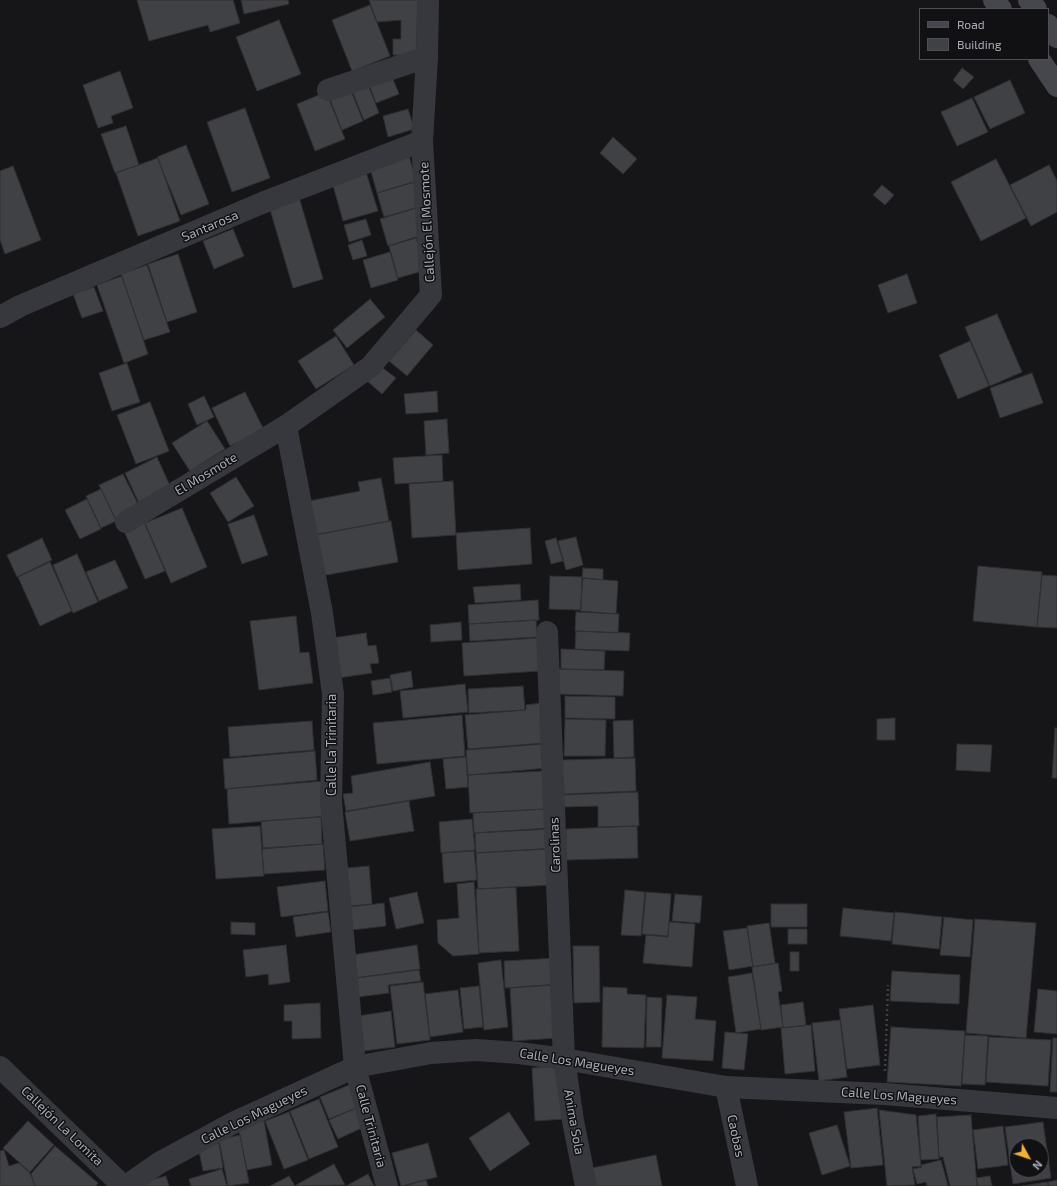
<!DOCTYPE html>
<meta charset="utf-8">
<style>
body{margin:0}
#map{position:relative;width:1057px;height:1186px;overflow:hidden;background:#161618;font-family:"Exo 2",sans-serif}
canvas{display:block}
.legend{position:absolute;left:919px;top:8px;width:130px;height:52px;box-sizing:border-box;background:#111113;border:1px solid #4d4f55;margin:0;padding:5px 7px;list-style:none;font-size:12px;color:#a8adb8}
.legend li{display:flex;align-items:center;gap:8px;height:20px}
.legend b{width:20px;border:1px solid #4d4f55}
.north{position:absolute;left:1009px;top:1138px;width:40px;height:40px;box-sizing:border-box;background:#111113;border:1px solid #4d4f55;border-radius:50%;rotate:130deg;font-size:11px;font-weight:700;line-height:16px;text-align:center;color:#a8adb8}
.north::after{content:'';display:block;margin:auto;width:14px;height:18px;background:#f2b134;clip-path:polygon(50% 0,100% 100%,50% 72%,0 100%)}
</style>
<div id="map">
<canvas width="1057" height="1186"></canvas>
<ul class="legend">
<li><b style="height:5px;background:#45474d"></b>Road</li>
<li><b style="height:11px;background:#404145"></b>Building</li>
</ul>
<div class="north">N</div>
</div>
<script>
const g = document.querySelector('canvas').getContext('2d');
g.lineJoin = 'round';
function fillPath(path, color) {
  g.fillStyle = color;
  g.fill(path, 'evenodd');
}
function poly(rows) {
  const path = new Path2D();
  for (const r of rows) {
    path.moveTo(r[0], r[1]);
    for (let i = 2; i < r.length; i += 2) path.lineTo(r[i], r[i + 1]);
  }
  return path;
}
function strokePath(path, color, width, dash) {
  g.strokeStyle = color;
  g.lineWidth = width;
  g.lineCap = dash ? 'butt' : 'round';
  g.setLineDash(dash || []);
  g.stroke(path);
}
function label(font, color, halo, rows, align = 'center') {
  g.font = font + ' "Exo 2",sans-serif';
  g.lineWidth = 3;
  g.setLineDash([]);
  g.textBaseline = 'middle';
  g.strokeStyle = halo;
  g.fillStyle = color;
  for (const [text, x, y, turn = 0] of rows) {
    g.save();
    g.translate(x, y);
    g.rotate((+turn || 0) * Math.PI / 180);
    g.textAlign = isNaN(turn) ? turn : align;
    if (halo) g.strokeText(text, 0, 0);
    g.fillText(text, 0, 0);
    g.restore();
  }
}
const building = poly([
 [137,0,233,0,240,23,210,32,208,25,149,41,137,0],
 [241,0,288,0,289,4,244,14,241,0],
 [369,0,418,0,416,56,393,55,393,39,401,39,401,20,377,22,369,0],
 [370,5,390,56,352,71,332,20,370,5],
 [279,20,301,74,257,91,236,37,279,20],
 [962,68,974,77,963,89,953,80,962,68],
 [120,71,133,108,111,116,113,123,98,128,83,85,120,71],
 [390,72,399,94,376,103,368,82,390,72],
 [1010,80,1025,113,990,129,974,97,1010,80],
 [367,82,379,113,364,120,351,88,367,82],
 [350,88,363,121,342,130,329,97,350,88],
 [326,92,345,139,315,151,297,104,326,92],
 [972,98,988,132,957,146,941,112,972,98],
 [245,108,270,178,232,192,207,122,245,108],
 [408,109,414,129,388,137,383,116,408,109],
 [126,126,139,165,115,173,101,134,126,126],
 [613,137,637,159,623,174,600,153,613,137],
 [186,145,209,204,181,215,157,157,186,145],
 [409,156,416,181,377,193,370,168,409,156],
 [158,158,180,221,138,236,116,173,158,158],
 [996,159,1026,218,981,241,951,182,996,159],
 [1049,165,1057,181,1057,212,1031,226,1010,185,1049,165],
 [13,166,41,240,5,254,0,240,0,171,13,166],
 [366,172,378,211,343,221,332,182,366,172],
 [415,182,422,206,384,217,377,193,415,182],
 [882,185,894,195,885,205,873,195,882,185],
 [299,197,323,279,293,288,269,206,299,197],
 [420,207,422,235,388,246,380,219,420,207],
 [366,219,371,235,349,242,344,225,366,219],
 [233,229,244,256,214,269,203,241,233,229],
 [416,238,426,270,398,278,389,246,416,238],
 [362,240,367,256,353,260,348,245,362,240],
 [390,252,398,280,371,288,363,260,390,252],
 [178,254,197,312,167,322,148,264,178,254],
 [147,265,170,332,144,340,121,274,147,265],
 [907,274,917,303,888,313,878,285,907,274],
 [122,276,148,354,124,363,97,285,122,276],
 [94,287,103,311,82,318,73,294,94,287],
 [370,299,385,317,347,348,333,330,370,299],
 [997,314,1022,372,990,386,965,327,997,314],
 [416,330,433,345,407,376,389,361,416,330],
 [336,336,354,365,316,389,298,361,336,336],
 [970,341,989,386,958,399,939,355,970,341],
 [127,363,140,402,112,411,99,373,127,363],
 [379,365,396,378,382,394,366,380,379,365],
 [1032,373,1043,403,1000,418,990,388,1032,373],
 [437,391,438,412,406,414,404,394,437,391],
 [245,392,264,430,230,446,212,408,245,392],
 [204,396,214,417,197,425,188,404,204,396],
 [150,402,169,451,136,464,117,415,150,402],
 [447,419,449,453,426,455,424,421,447,419],
 [207,421,225,449,190,471,172,443,207,421],
 [442,455,443,481,395,484,393,458,442,455],
 [157,457,171,488,139,503,125,473,157,457],
 [123,474,141,510,117,522,99,485,123,474],
 [236,477,254,506,228,522,210,493,236,477],
 [381,478,389,521,315,535,309,501,360,491,358,482,381,478],
 [453,481,456,535,412,538,409,484,453,481],
 [101,489,116,521,101,528,86,496,101,489],
 [87,499,101,529,80,539,65,510,87,499],
 [182,508,207,567,171,583,145,523,182,508],
 [254,515,268,555,242,564,228,524,254,515],
 [391,521,398,562,321,576,313,535,391,521],
 [144,522,165,571,145,579,124,531,144,522],
 [530,528,532,564,458,570,456,533,530,528],
 [576,537,583,565,566,570,558,541,576,537],
 [42,538,52,560,17,577,7,555,42,538],
 [556,538,563,561,551,564,545,541,556,538],
 [77,554,98,602,73,613,53,565,77,554],
 [115,560,128,588,99,601,86,572,115,560],
 [50,562,72,611,40,626,18,577,50,562],
 [978,566,1042,572,1037,627,973,621,978,566],
 [583,568,603,569,603,580,582,578,583,568],
 [1042,575,1057,576,1057,628,1037,627,1042,575],
 [550,576,582,577,581,610,549,609,550,576],
 [583,578,618,581,616,614,580,611,583,578],
 [520,584,521,600,475,603,473,587,520,584],
 [538,600,539,620,469,624,468,605,538,600],
 [576,612,619,614,618,633,575,631,576,612],
 [296,616,300,653,309,652,313,683,259,690,250,621,296,616],
 [536,620,537,637,470,641,469,624,536,620],
 [461,622,462,640,431,642,430,625,461,622],
 [576,631,630,633,629,651,575,649,576,631],
 [366,633,368,646,376,645,379,663,370,664,372,673,338,678,332,638,366,633],
 [538,638,540,671,464,676,462,643,538,638],
 [561,649,605,651,604,670,561,669,561,649],
 [558,669,624,671,623,696,557,694,558,669],
 [411,671,413,687,393,691,390,675,411,671],
 [390,678,392,692,373,695,371,681,390,678],
 [465,684,468,712,403,718,400,691,465,684],
 [523,686,525,710,469,713,468,689,523,686],
 [565,696,615,697,615,719,565,718,565,696],
 [541,703,544,743,468,749,465,715,526,710,526,705,541,703],
 [462,715,465,756,377,764,373,723,462,715],
 [895,718,895,740,877,740,877,719,895,718],
 [565,719,606,720,605,756,564,756,565,719],
 [633,720,634,757,614,758,613,721,633,720],
 [312,721,314,750,230,757,228,727,312,721],
 [1055,728,1057,728,1057,778,1052,778,1055,728],
 [545,744,547,768,468,775,466,750,545,744],
 [957,744,992,745,990,772,956,770,957,744],
 [315,751,317,780,225,789,223,759,315,751],
 [466,757,468,787,446,789,443,759,466,757],
 [635,758,636,791,564,794,562,760,635,758],
 [430,762,435,796,346,811,343,794,353,793,351,776,430,762],
 [544,771,547,809,470,813,468,775,544,771],
 [324,781,327,816,229,824,227,789,324,781],
 [638,792,639,826,598,827,598,806,563,807,562,795,638,792],
 [409,801,414,831,350,841,345,812,409,801],
 [547,809,548,828,474,833,473,813,547,809],
 [321,817,322,844,263,848,261,821,321,817],
 [472,819,475,850,441,853,439,822,472,819],
 [260,826,264,876,216,879,212,829,260,826],
 [637,826,638,858,566,860,566,829,637,826],
 [552,829,553,848,476,853,475,833,552,829],
 [323,844,325,870,264,874,262,849,323,844],
 [549,849,551,885,478,889,476,853,549,849],
 [474,851,477,880,444,883,442,853,474,851],
 [369,866,372,904,349,906,346,868,369,866],
 [325,881,328,911,281,917,277,887,325,881],
 [474,882,479,954,453,956,438,943,437,920,459,918,457,884,474,882],
 [516,887,519,951,479,953,476,889,516,887],
 [625,890,645,892,641,936,621,935,625,890],
 [417,892,424,923,396,929,389,898,417,892],
 [646,892,671,894,668,936,642,934,646,892],
 [675,894,702,896,700,923,672,921,675,894],
 [384,903,386,926,352,930,350,907,384,903],
 [771,904,807,904,807,927,771,927,771,904],
 [843,908,894,913,891,941,840,936,843,908],
 [328,912,331,932,296,937,293,917,328,912],
 [895,912,942,917,939,949,892,944,895,912],
 [944,917,973,920,970,957,940,955,944,917],
 [975,919,1036,923,1026,1038,966,1033,975,919],
 [231,922,255,923,255,935,231,934,231,922],
 [669,922,695,924,692,967,643,963,646,935,668,937,669,922],
 [769,923,775,963,753,967,747,926,769,923],
 [747,928,753,966,729,970,723,931,747,928],
 [788,929,807,929,807,944,788,944,788,929],
 [286,945,290,982,269,985,268,974,246,977,243,950,286,945],
 [417,945,420,969,355,978,352,955,417,945],
 [573,946,599,946,600,1002,574,1003,573,946],
 [790,952,799,952,799,971,790,971,790,952],
 [557,958,559,984,505,988,504,961,557,958],
 [501,960,508,1027,484,1030,478,963,501,960],
 [778,963,782,991,778,992,783,1027,761,1030,752,967,778,963],
 [419,970,421,981,388,985,389,993,358,997,356,978,419,970],
 [892,971,960,975,959,1004,890,1001,892,971],
 [752,973,761,1029,736,1033,728,977,752,973],
 [423,982,430,1040,397,1044,390,986,423,982],
 [554,985,557,1038,513,1041,510,988,554,985],
 [479,986,483,1027,464,1029,460,988,479,986],
 [603,987,627,988,627,994,646,995,644,1048,602,1047,603,987],
 [1038,989,1057,991,1057,1034,1034,1032,1038,989],
 [458,990,463,1032,430,1037,425,994,458,990],
 [667,995,697,997,695,1019,716,1021,713,1061,662,1058,667,995],
 [647,997,662,998,661,1047,646,1047,647,997],
 [803,1002,806,1025,783,1028,781,1005,803,1002],
 [320,1003,321,1038,292,1039,292,1021,284,1021,284,1005,320,1003],
 [873,1005,880,1065,847,1069,839,1009,873,1005],
 [391,1011,395,1047,362,1051,358,1016,391,1011],
 [840,1020,847,1077,819,1081,812,1023,840,1020],
 [811,1025,815,1071,785,1074,781,1028,811,1025],
 [891,1027,965,1031,961,1086,887,1082,891,1027],
 [725,1032,748,1034,744,1070,722,1068,725,1032],
 [965,1035,988,1036,985,1085,962,1084,965,1035],
 [989,1037,1051,1040,1048,1086,986,1082,989,1037],
 [1053,1038,1057,1038,1057,1092,1050,1092,1053,1038],
 [561,1066,564,1119,535,1121,532,1068,561,1066],
 [354,1083,363,1105,329,1119,320,1097,354,1083],
 [319,1099,338,1147,309,1159,290,1111,319,1099],
 [356,1108,364,1127,338,1139,329,1120,356,1108],
 [877,1108,883,1165,851,1168,844,1112,877,1108],
 [879,1110,916,1115,921,1166,912,1167,915,1185,887,1186,879,1110],
 [289,1112,308,1160,284,1169,265,1121,289,1112],
 [509,1112,530,1144,490,1171,469,1138,509,1112],
 [936,1114,939,1159,921,1160,918,1116,936,1114],
 [971,1115,977,1186,950,1186,943,1157,939,1157,937,1117,971,1115],
 [28,1121,54,1145,30,1172,3,1148,28,1121],
 [264,1121,272,1165,247,1170,238,1126,264,1121],
 [1043,1122,1051,1178,1013,1184,1005,1127,1043,1122],
 [1017,1146,1041,1146,1041,1170,1017,1170,1017,1146],
 [837,1125,850,1166,822,1175,809,1133,837,1125],
 [1003,1126,1008,1165,978,1169,973,1130,1003,1126],
 [240,1135,249,1183,228,1186,219,1140,240,1135],
 [219,1143,223,1168,203,1171,198,1146,219,1143],
 [428,1143,437,1177,401,1186,392,1153,428,1143],
 [55,1146,98,1183,96,1186,35,1186,31,1174,55,1146],
 [4,1150,9,1166,19,1163,30,1173,35,1186,0,1186,0,1151,4,1150],
 [656,1155,662,1186,590,1186,587,1169,656,1155],
 [941,1160,948,1186,927,1186,926,1182,917,1184,913,1169,922,1167,921,1165,941,1160],
 [334,1164,345,1185,296,1186,296,1185,334,1164],
 [222,1169,227,1186,191,1186,189,1179,222,1169],
 [368,1174,374,1186,346,1186,368,1174],
 [166,1176,169,1186,132,1186,132,1185,166,1176],
 [289,1176,295,1186,270,1186,289,1176],
 [990,1176,992,1186,978,1186,976,1178,990,1176],
 [426,1180,428,1186,404,1186,426,1180],
 [1057,1180,1057,1186,1049,1186,1048,1182,1057,1180],
 [1047,1182,1048,1186,1022,1186,1047,1182]
]);
fillPath(building, '#404145');
strokePath(building, '#303034', 1);
strokePath(poly([
 [885,1071,888,985]
]), '#3d3f44', 2.5, [2, 3]);
strokePath(poly([
 [328,90,427,57],
 [0,317,20,306,262,203,422,141],
 [286,426,322,613,333,694,331,802,355,1067,387,1186],
 [126,522,286,426,370,367,431,295,422,141,427,57,428,0],
 [547,632,564,1059,573,1121,586,1186],
 [0,1067,123,1186],
 [726,1087,747,1186],
 [126,1186,159,1163,235,1122,355,1067,431,1053,476,1050,519,1053,564,1059,726,1087,885,1094,1057,1108]
]), '#37383d', 22);
strokePath(poly([
 [994,0,1001,9],
 [1029,0,1036,9],
 [1048,25,1057,37],
 [1039,59,1057,86]
]), '#45474d', 22);
label('13px', '#a8adb8', '#111113', [
 ["Callejón El Mosmote",427,222,-93],
 ["Santarosa",210,226,-23],
 ["El Mosmote",206,474,-31],
 ["Calle La Trinitaria",332,745,-90],
 ["Carolinas",555,845,-92],
 ["Calle Los Magueyes",577,1062,9],
 ["Calle Los Magueyes",899,1096,4],
 ["Calle Los Magueyes",254,1115,-26],
 ["Anima Sola",574,1122,80],
 ["Callejón La Lomita",62,1126,44],
 ["Calle Trinitaria",371,1126,75],
 ["Caobas",736,1136,78]
]);
</script>
